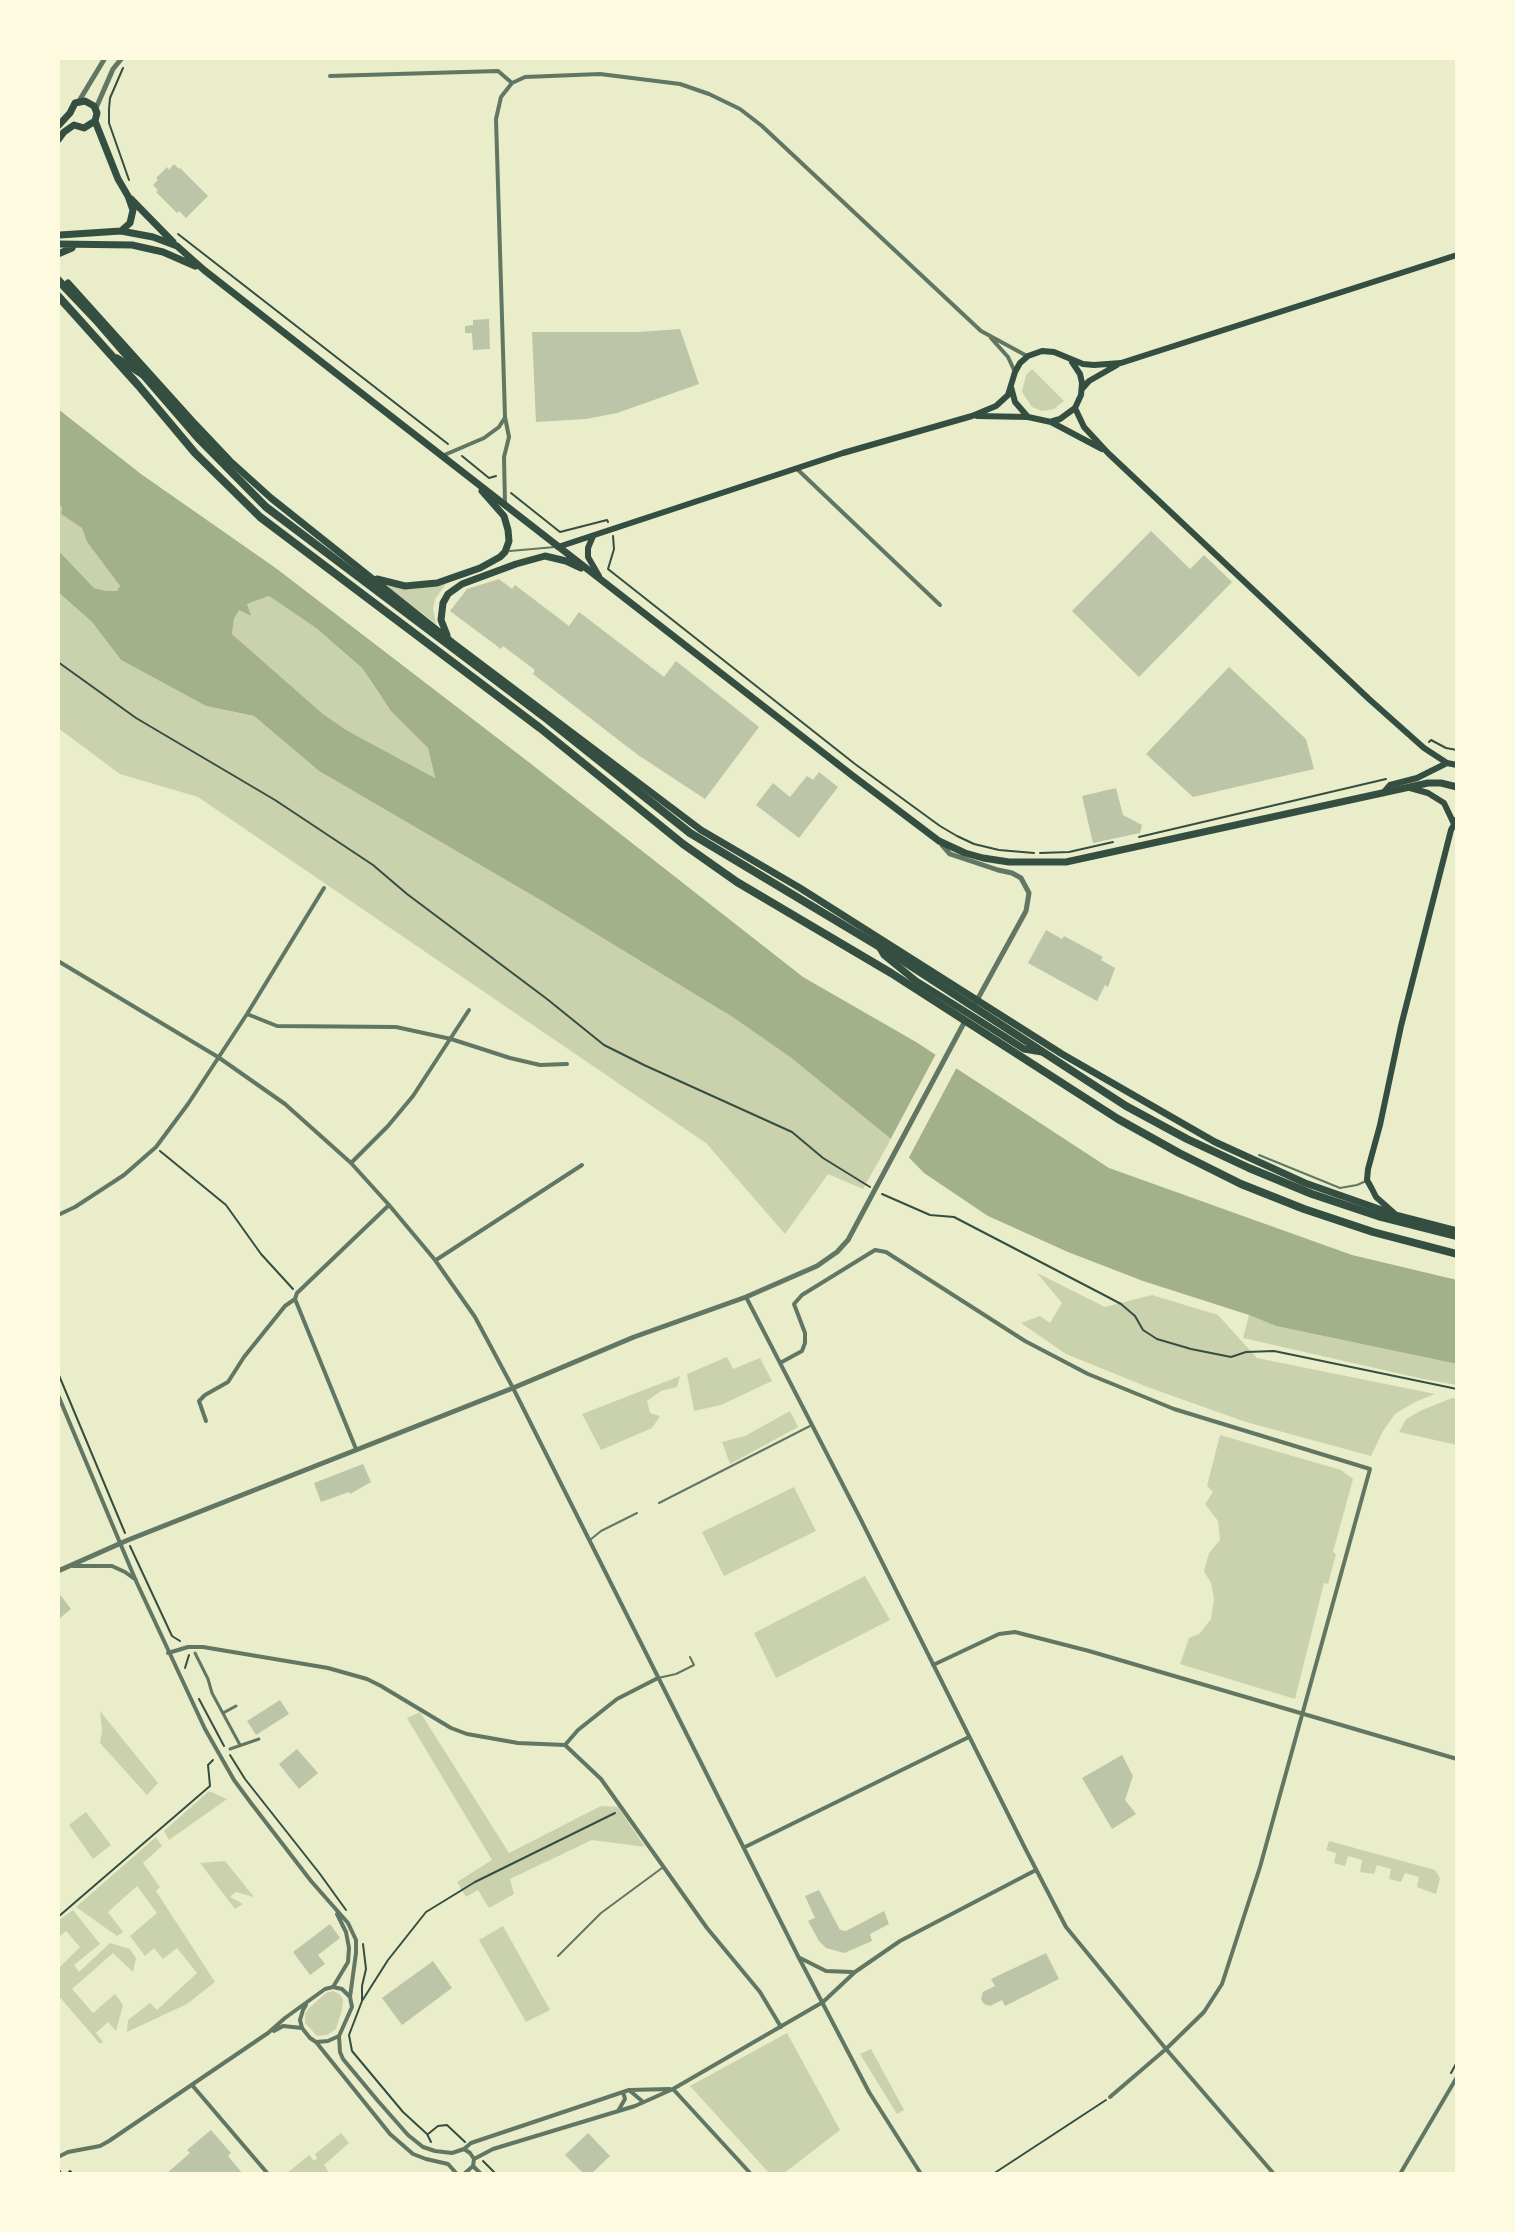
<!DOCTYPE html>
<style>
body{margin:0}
#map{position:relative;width:1515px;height:2232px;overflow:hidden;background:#e9edc9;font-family:Arial,sans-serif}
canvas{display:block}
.frame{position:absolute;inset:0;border:60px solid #fefae0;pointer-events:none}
</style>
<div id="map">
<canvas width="1515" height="2232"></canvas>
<div class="frame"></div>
</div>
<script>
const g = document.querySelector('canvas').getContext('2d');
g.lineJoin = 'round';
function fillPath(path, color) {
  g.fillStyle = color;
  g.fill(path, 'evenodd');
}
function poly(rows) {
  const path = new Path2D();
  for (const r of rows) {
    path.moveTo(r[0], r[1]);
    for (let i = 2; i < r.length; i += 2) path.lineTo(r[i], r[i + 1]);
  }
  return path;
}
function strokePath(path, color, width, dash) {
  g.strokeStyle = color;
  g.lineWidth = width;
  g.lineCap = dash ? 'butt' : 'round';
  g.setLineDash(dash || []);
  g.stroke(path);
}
fillPath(poly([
 [1032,369,1064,401,1054,409,1042,411,1032,407,1022,392,1026,375],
 [58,504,62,507,61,514,83,528,87,542,120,586,118,591,106,591,94,588,58,550],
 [446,584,435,599,433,609,436,624,387,586,411,589],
 [58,592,92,622,121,660,206,706,254,716,319,771,542,901,734,1018,790,1057,891,1139,863,1189,828,1174,785,1234,706,1143,198,797,120,774,58,728],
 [269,596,316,628,362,668,381,697,428,748,435,778,348,731,323,714,232,634,234,619,239,609,250,615,247,604],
 [1037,1273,1105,1307,1152,1295,1218,1315,1257,1358,1435,1394,1415,1402,1395,1414,1383,1431,1371,1456,1246,1422,1150,1388,1066,1354,1021,1323,1040,1316,1050,1323,1062,1303],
 [1249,1315,1276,1326,1457,1364,1457,1385,1423,1379,1243,1338],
 [727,1357,733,1369,760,1358,772,1381,721,1405,694,1411,687,1374],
 [680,1376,677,1387,661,1391,647,1401,650,1413,660,1416,652,1428,601,1450,582,1414],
 [1452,1398,1457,1398,1457,1445,1399,1432,1406,1419,1422,1410],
 [790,1411,798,1427,730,1464,722,1442,745,1436],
 [1220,1435,1341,1470,1353,1479,1333,1552,1336,1554,1328,1584,1324,1583,1295,1699,1180,1664,1189,1638,1199,1634,1211,1619,1214,1598,1211,1583,1204,1571,1209,1553,1220,1540,1218,1521,1205,1504,1213,1492,1207,1486],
 [794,1487,816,1531,724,1576,702,1532],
 [865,1576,890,1620,776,1678,754,1633],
 [100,1711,158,1783,147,1795,100,1743,102,1731],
 [420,1712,509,1853,601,1806,618,1807,645,1847,592,1840,510,1879,514,1894,489,1908,478,1890,466,1897,457,1882,492,1860,407,1718],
 [209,1791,227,1799,169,1840,164,1831],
 [86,1812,111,1845,93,1859,69,1825],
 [156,1837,162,1846,143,1863,160,1887,156,1891,215,1982,187,2004,127,2032,128,2020,150,2003,157,2010,197,1973,177,1948,163,1959,154,1948,145,1956,130,1936,157,1913,137,1886,108,1912,123,1932,117,1936,76,1907],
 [1329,1841,1435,1870,1440,1878,1436,1894,1417,1887,1419,1877,1405,1873,1401,1882,1389,1879,1391,1869,1377,1865,1374,1874,1360,1872,1362,1860,1348,1856,1345,1866,1334,1863,1336,1853,1326,1850],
 [225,1861,254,1897,236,1892,230,1897,243,1904,235,1909,200,1863],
 [73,1910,100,1944,74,1965,79,1972,110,1943,130,1949,136,1958,133,1972,113,1953,72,1989,93,2013,115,1994,123,2005,116,2031,108,2022,96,2033,103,2042,100,2044,58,1995,58,1969,80,1947,66,1931,58,1938,58,1921],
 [503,1926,550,2010,526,2022,479,1940],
 [333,1991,339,1994,343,1999,342,2010,336,2029,327,2035,317,2036,305,2023,305,2014,309,2008,326,1993],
 [787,2033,840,2130,783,2174,770,2174,690,2086],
 [871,2049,904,2110,897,2114,860,2054],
 [341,2133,349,2143,324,2165,330,2174,286,2174,309,2155,314,2161,317,2158,315,2154]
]), '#cad2ad');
fillPath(poly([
 [58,409,141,474,277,569,526,760,803,977,916,1042,1109,1168,1352,1255,1457,1280,1457,1364,1276,1326,1249,1315,1143,1281,1068,1252,988,1216,924,1173,891,1139,790,1057,734,1018,542,901,319,771,254,716,206,706,121,660,92,622,58,592,58,550,94,588,106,591,117,591,120,586,87,542,82,528,61,514,62,507,58,504],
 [269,596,316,628,362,668,391,711,428,748,435,778,348,731,323,714,232,634,234,619,239,610,251,616,247,604]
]), '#a3b18a');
fillPath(poly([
 [937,1052,958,1065,907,1161,889,1142]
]), '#e9edc9');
fillPath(poly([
 [174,164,179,169,180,168,208,196,186,218,179,211,177,213,156,192,158,190,153,185,158,180,156,178,167,167,169,170],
 [489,319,490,349,473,350,472,333,465,333,465,326,473,325,473,320],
 [680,329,699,384,617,413,586,419,536,422,532,332,638,332],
 [1151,531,1190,569,1204,555,1232,582,1139,677,1072,611],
 [499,579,512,589,515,585,569,626,579,612,664,677,676,661,759,727,705,799,638,755,533,674,535,670,503,646,501,649,450,611,467,589],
 [1229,667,1306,739,1314,769,1193,797,1146,754],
 [819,772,838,787,799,838,756,805,773,783,790,797,807,776,813,780],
 [1116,788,1123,815,1142,825,1140,833,1093,843,1082,796],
 [1046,930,1062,939,1064,936,1103,957,1101,960,1115,968,1108,987,1105,985,1097,1001,1028,963],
 [363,1464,371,1482,350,1494,349,1492,321,1502,314,1483],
 [58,1592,71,1609,59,1619,58,1617],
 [280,1700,289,1714,256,1735,247,1721],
 [297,1749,318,1773,299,1789,279,1764],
 [1122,1755,1133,1776,1125,1800,1136,1814,1112,1829,1082,1778],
 [819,1890,840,1930,846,1931,884,1911,889,1924,870,1934,872,1941,844,1953,826,1948,819,1941,808,1921,815,1918,805,1896],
 [330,1924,340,1938,318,1955,325,1964,310,1975,293,1952],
 [1046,1953,1059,1979,1005,2006,1002,2000,990,2006,984,2004,981,1999,983,1992,995,1986,991,1979],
 [433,1961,452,1988,402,2025,382,1998],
 [211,2130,231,2153,228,2156,243,2174,166,2174,190,2153,187,2150],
 [588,2133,610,2156,591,2174,584,2174,565,2155]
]), '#bcc5a7');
strokePath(poly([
 [123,68,110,98,109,109,109,123,129,180],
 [178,234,448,444],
 [462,456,489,478,496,476],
 [511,493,560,532,607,520,608,522],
 [613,536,614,549,608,569,855,764,940,826,957,836,974,844,999,850,1034,853],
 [58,662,136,718,275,800,373,865,407,894,547,999,604,1045,644,1065,792,1132,823,1158,870,1187],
 [1429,742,1431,740,1446,748,1457,750],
 [1139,837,1386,779],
 [1040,853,1069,852,1113,842],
 [160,1151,226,1205,261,1254,293,1289],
 [882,1194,930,1215,954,1217,1104,1295,1121,1304,1135,1316,1143,1330,1157,1339,1191,1349,1231,1357,1246,1352,1274,1351,1457,1389],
 [58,1373,125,1533],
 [130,1546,172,1636,180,1641],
 [185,1668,189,1655],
 [199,1699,224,1746],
 [230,1755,245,1779,320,1874,346,1910],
 [58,1917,210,1786,208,1765,213,1760],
 [362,2001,362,1986,366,1969,363,1944],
 [1451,2073,1457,2062],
 [428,2134,438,2126,447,2125,465,2142],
 [431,2142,427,2134,403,2112,352,2051,349,2035,362,2001,388,1960,426,1912,475,1882,615,1813],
 [483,2161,496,2174],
 [67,2174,70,2171,73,2174],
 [993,2174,1106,2100]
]), '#344e41', 2);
strokePath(poly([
 [510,551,555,547],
 [1259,1155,1340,1188,1357,1185,1366,1181],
 [659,1503,810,1426],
 [590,1540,601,1531,637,1513],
 [658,1678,676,1674,694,1665,690,1657],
 [558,1956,601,1913,662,1868]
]), '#617663', 2);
strokePath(poly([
 [195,1653,208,1679,212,1693,240,1745],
 [223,1713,236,1706],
 [230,1749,259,1739]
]), '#617663', 3);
strokePath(poly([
 [330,76,498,71,512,83],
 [991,338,1008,357,1015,372],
 [442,456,484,438,499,427,504,419],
 [796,468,940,605],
 [505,504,504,457,509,437,505,417,496,119,501,97,512,83,525,77,600,74,680,84,709,94,740,109,762,126,981,331,1027,356],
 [58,961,218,1057,285,1104,351,1163,389,1205,435,1260,475,1317,513,1388,799,1958,869,2092,921,2174],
 [247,1014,277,1026,396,1027,451,1039,510,1058,540,1065,567,1064],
 [351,1163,388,1126,413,1096,469,1010],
 [58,1215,75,1207,124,1175,156,1147,188,1104,247,1014,324,888],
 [436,1260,582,1165],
 [746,1297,860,1518,1026,1850,1066,1927,1166,2049,1274,2174],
 [780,1363,802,1351,805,1343,805,1333,794,1304,802,1295,875,1250,886,1252,1025,1341,1088,1374,1174,1409,1370,1469,1260,1867,1222,1984,1204,2012,1166,2049,1110,2097],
 [58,1395,136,1581,205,1729,234,1780,251,1803,311,1881,348,1923,356,1940,356,1953,350,1997],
 [206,1421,199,1401,205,1395,228,1382,244,1357,285,1306,295,1299],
 [356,1449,295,1299,297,1293,389,1205],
 [73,1566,112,1566,125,1572,136,1580],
 [168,1653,188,1647,203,1647,328,1668,367,1679,381,1686,451,1728,467,1734,518,1743,565,1745,601,1779,707,1928,760,1992,781,2027],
 [933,1665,999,1634,1015,1632,1089,1651,1457,1759],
 [565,1745,578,1730,617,1699,658,1678],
 [745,1847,969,1737],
 [800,1958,826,1971,852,1972],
 [333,1987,348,1962,349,1948,346,1932,337,1914],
 [306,2005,303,2010,300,2020,302,2028,310,2038,316,2042,390,2134,413,2154,426,2159,448,2164,457,2174,465,2174],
 [274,2031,283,2026,302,2028],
 [339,2036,340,2052,343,2059,378,2101,408,2135,423,2147,435,2151,452,2153,464,2149,471,2143,629,2090,670,2089],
 [316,2042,328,2041,339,2036,352,2007,350,1997,342,1989,333,1987],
 [192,2085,268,2174],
 [673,2089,751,2174],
 [629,2090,642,2101],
 [618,2111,625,2099,623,2092],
 [464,2149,470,2153,474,2159,473,2166,464,2174],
 [58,2157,68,2152,100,2146,109,2141,268,2033,285,2018,325,1989,333,1987],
 [474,2159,493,2149,635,2106,673,2089,823,2002,855,1972,900,1941,1036,1870],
 [473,2166,481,2174],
 [1400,2174,1457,2077]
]), '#617663', 4);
strokePath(poly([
 [79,101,105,58],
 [96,108,113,69,122,58],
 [942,845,950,854,998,870,1012,873,1021,878,1029,893,1026,911,976,1002],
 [58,1571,128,1540,513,1388,634,1337,746,1297,817,1266,837,1252,848,1240,965,1021]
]), '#617663', 5);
strokePath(poly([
 [1011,387,1015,402,1028,417],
 [1082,389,1089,381,1117,365],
 [1075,408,1084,427,1108,453,1369,699,1424,748,1447,763,1457,765],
 [977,416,1028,417,1051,422,1102,449],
 [1053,421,1060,419,1075,408,1081,395,1082,383,1080,374,1072,362],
 [593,536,588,548,588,557,599,576],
 [558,547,843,453,972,416,996,406,1008,395,1015,372,1020,363,1028,356,1042,351,1054,352,1083,364,1094,365,1121,363,1457,255],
 [1410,788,1428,793,1444,803,1454,824],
 [1383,793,1390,785,1417,778,1447,763],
 [1394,1213,1376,1197,1372,1189,1367,1180,1368,1169,1380,1125,1401,1026,1451,830,1457,819]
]), '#344e41', 6);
strokePath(poly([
 [58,126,70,113,75,103,85,101,94,106,97,113,95,121,118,179,128,196,133,210,130,223,121,231],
 [58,140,64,132,74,125,84,128,95,121],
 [131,199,173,242],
 [60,235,121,231,153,237,177,246,204,270,342,378,853,776,939,841,965,853,983,858,1009,862,1066,862,1428,783,1441,783,1457,787],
 [58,244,132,245,163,252,195,266],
 [58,254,72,248],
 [68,283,195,424,230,461,271,498,453,643,701,830,800,888,1062,1054,1215,1142,1305,1183,1399,1216,1457,1231],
 [117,358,143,375],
 [377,579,405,586,437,583,480,568,500,557,505,552,509,541,508,530,504,516,482,491],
 [447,635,441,620,443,603,448,594,462,584,516,564,545,556,566,561,581,568],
 [880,948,884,955,916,981,969,1014,1024,1049,1042,1052],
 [58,2173,58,2174]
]), '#344e41', 7);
strokePath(poly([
 [58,280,96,320,198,438,266,507,547,719,690,833,900,959,1126,1106,1187,1139,1249,1168,1312,1194,1378,1216,1457,1236],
 [58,296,138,385,195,453,260,517,540,728,683,844,737,882,891,973,1118,1119,1179,1153,1241,1184,1304,1209,1373,1232,1457,1254]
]), '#344e41', 8);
</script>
